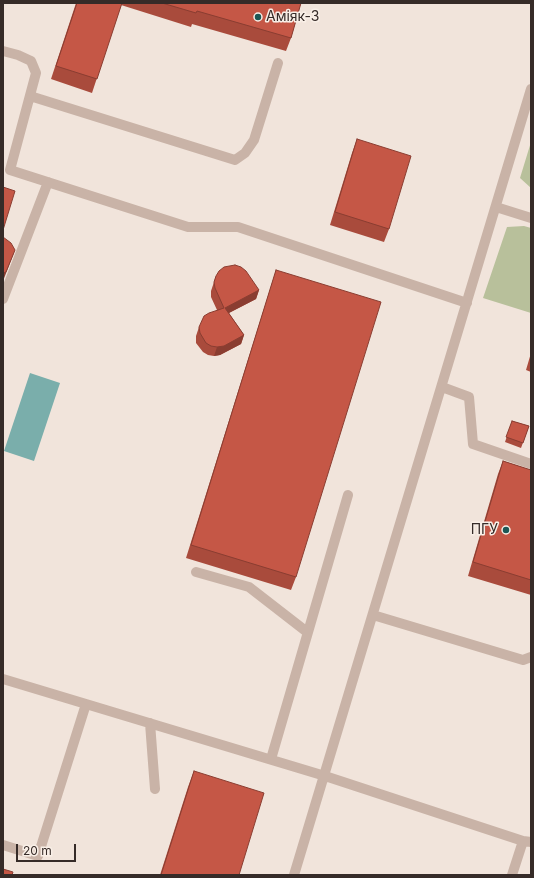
<!DOCTYPE html>
<meta charset="utf-8">
<style>
body{margin:0}
#map{position:relative;width:534px;height:878px;overflow:hidden;background:#f1e4db;font-family:Inter,sans-serif}
canvas{display:block}
.frame{position:absolute;inset:0;border:4px solid #362b28;pointer-events:none}
.scale{position:absolute;left:16px;top:844px;width:60px;height:18px;box-sizing:border-box;border:2px solid #362b28;border-top:0;padding-left:5px;font-size:12px;line-height:14px;white-space:nowrap;color:#362b28;-webkit-text-stroke:3px #f9efe7;paint-order:stroke}
</style>
<div id="map">
<canvas width="534" height="878"></canvas>
<div class="frame"></div>
<div class="scale">20 m</div>
</div>
<script>
const g = document.querySelector('canvas').getContext('2d');
g.lineJoin = 'round';
function fillPath(path, color) {
  g.fillStyle = color;
  g.fill(path, 'evenodd');
}
function poly(rows) {
  const path = new Path2D();
  for (const r of rows) {
    path.moveTo(r[0], r[1]);
    for (let i = 2; i < r.length; i += 2) path.lineTo(r[i], r[i + 1]);
  }
  return path;
}
function strokePath(path, color, width, dash) {
  g.strokeStyle = color;
  g.lineWidth = width;
  g.lineCap = dash ? 'butt' : 'round';
  g.setLineDash(dash || []);
  g.stroke(path);
}
function label(font, color, halo, rows, align = 'center') {
  g.font = font + ' Inter,sans-serif';
  g.lineWidth = 3;
  g.setLineDash([]);
  g.textBaseline = 'middle';
  g.strokeStyle = halo;
  g.fillStyle = color;
  for (const [text, x, y, turn = 0] of rows) {
    g.save();
    g.translate(x, y);
    g.rotate((+turn || 0) * Math.PI / 180);
    g.textAlign = isNaN(turn) ? turn : align;
    if (halo) g.strokeText(text, 0, 0);
    g.fillText(text, 0, 0);
    g.restore();
  }
}
fillPath(poly([
 [531,142,531,188,520,178],
 [524,226,531,228,531,313,483,298,507,227]
]), '#b8c09b');
fillPath(poly([
 [30,373,60,383,34,461,4,451]
]), '#7aaeab');
strokePath(poly([
 [3,51,18,55,31,61,36,73,10,170,188,227,238,227,467,303],
 [30,96,235,160,245,153,254,140,278,63],
 [496,207,531,218],
 [3,299,48,182],
 [442,387,469,397,473,444,531,464],
 [196,572,249,587,307,632],
 [373,615,523,660,531,657],
 [3,679,325,776,523,841,531,842],
 [150,723,155,789],
 [271,759,348,495],
 [3,845,38,856,86,704],
 [294,875,531,89],
 [512,875,523,841]
]), '#c9b3a7', 10);
fillPath(poly([
 [76,3,301,3,291,38,286,51,192,24,191,27,121,5,92,93,51,79],
 [357,139,389,229,384,242,330,225,352,153],
 [276,270,296,577,291,590,186,558,272,283],
 [216,276,259,290,256,299,229,313,244,335,241,344,220,355,214,356,208,355,203,352,196,343,196,336,199,327,217,310,211,297,211,291],
 [531,353,531,372,526,370],
 [512,421,529,426,521,448,505,442],
 [503,461,531,470,531,595,468,576,498,474],
 [194,771,239,875,160,875,188,787]
]), '#a94b3c');
fillPath(poly([
 [15,250,3,281,3,273],
 [259,290,256,299,221,317,225,308],
 [244,335,241,344,220,355,214,356,217,347]
]), '#8a3d31');
const building = poly([
 [77,3,122,3,97,79,56,66,77,3],
 [162,3,301,3,291,38,197,11,196,13,162,3],
 [357,139,411,156,389,229,335,212,357,139],
 [3,187,15,191,3,230,3,187],
 [3,237,11,243,15,250,6,272,3,273,3,237],
 [235,265,241,267,246,271,259,290,225,308,244,335,224,346,217,347,211,346,206,343,200,333,199,327,204,316,209,313,224,308,215,288,214,282,216,276,219,271,224,267,235,265],
 [276,270,381,302,296,577,191,545,276,270],
 [512,421,529,426,523,443,506,437,512,421],
 [503,461,531,470,531,580,473,562,503,461],
 [194,771,264,793,239,875,161,875,194,771],
 [3,869,13,872,12,875,3,875,3,869]
]);
fillPath(building, '#c55746');
strokePath(building, '#8a3d31', 1);
for (const [x, y, r, color] of [
 [258,17,4,"#1d5755"],
 [506,530,4,"#1d5755"]
]) {
  const dot = new Path2D();
  dot.arc(x, y, r, 0, 2 * Math.PI);
  g.fillStyle = color;
  g.fill(dot);
  strokePath(dot, '#f9efe7', 1.5);
}
label('14px', '#362b28', '#f9efe7', [
 ["Аміяк-3",266,17],
 ["ПГУ",498,530,"right"]
], 'left');
</script>
